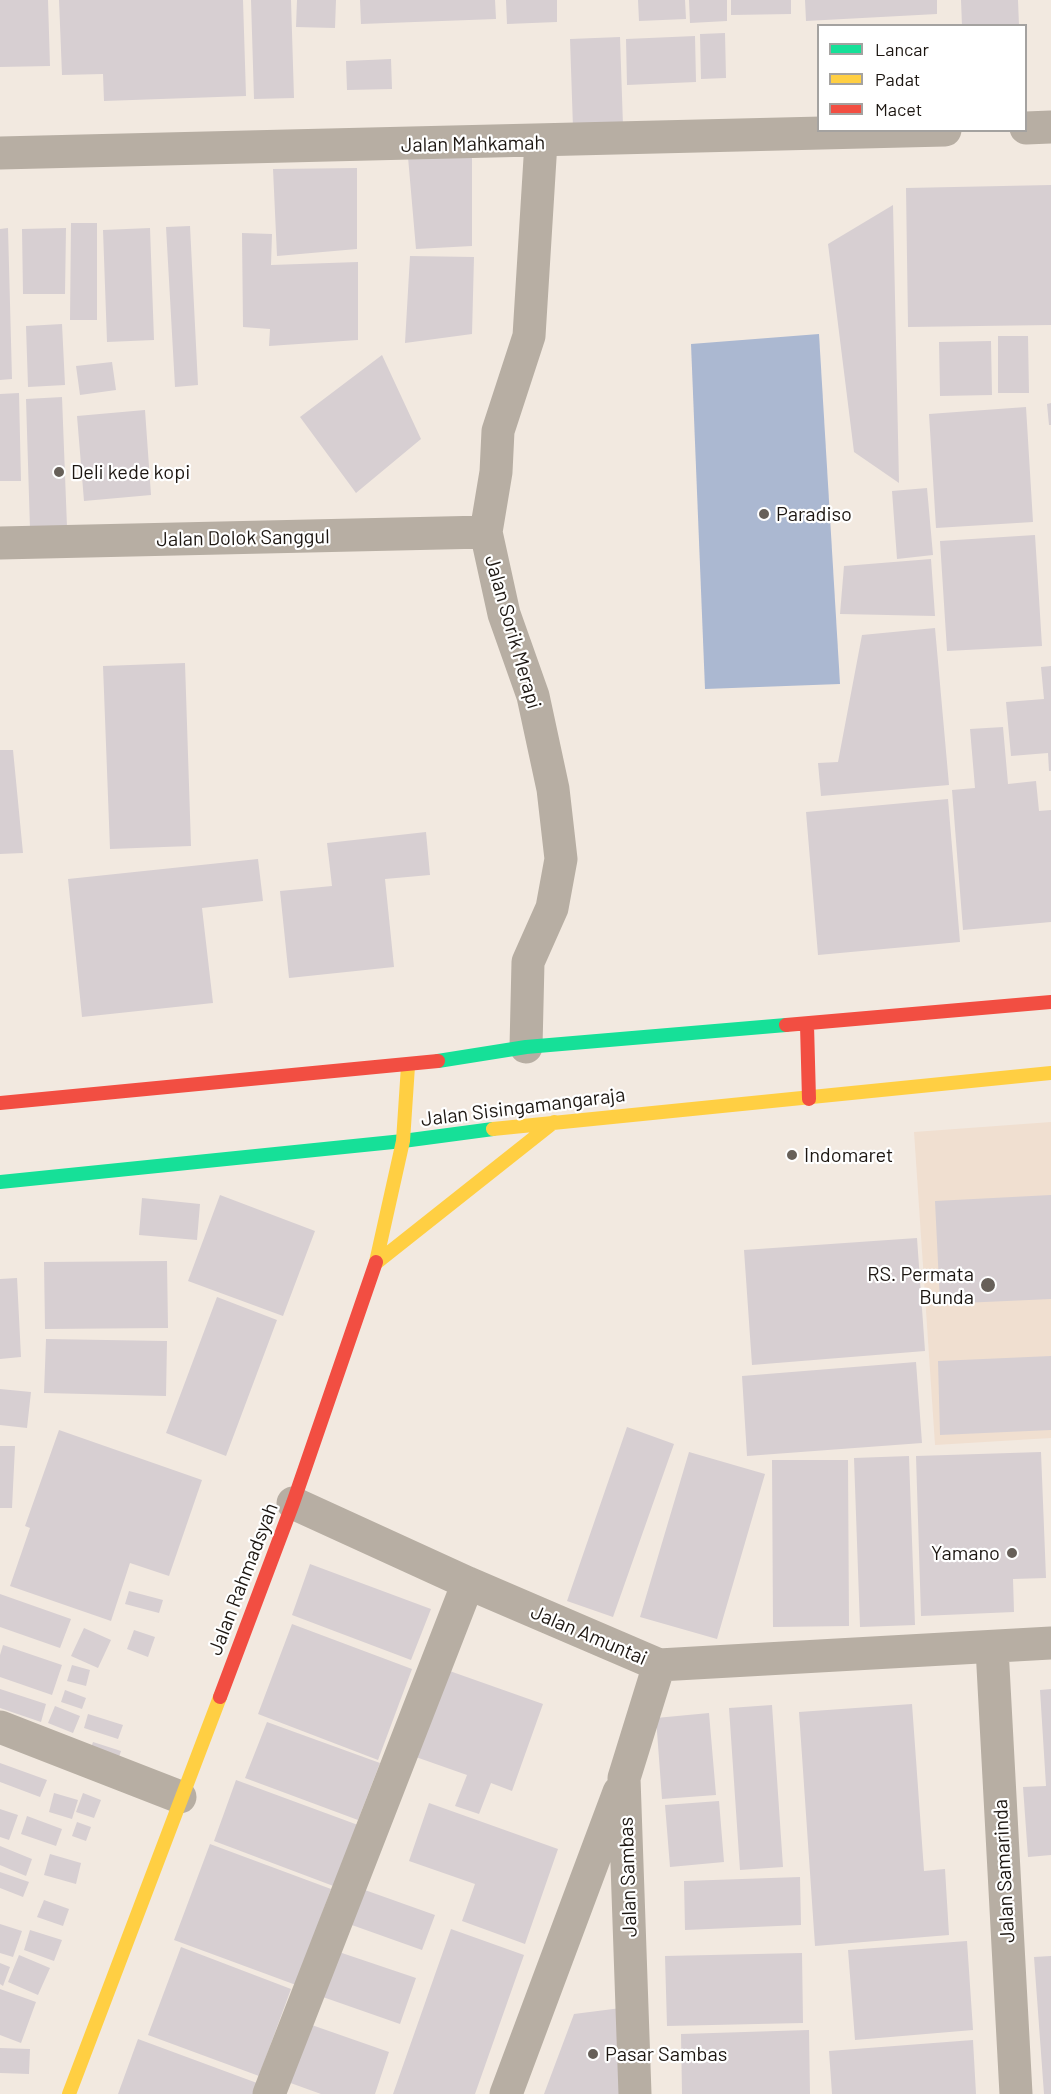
<!DOCTYPE html>
<style>
body{margin:0}
#map{position:relative;width:1051px;height:2094px;overflow:hidden;background:#f2e9e0;font-family:Barlow,sans-serif}
canvas{display:block}
.legend{position:absolute;left:817px;top:24px;width:210px;height:108px;box-sizing:border-box;background:#fff;border:2px solid #a4a2a0;margin:0;padding:8px 10px;list-style:none;font-size:18px;color:#1c1611}
.legend li{display:flex;align-items:center;gap:12px;height:30px}
.legend b{width:30px;border:2px solid #a4a2a0}
</style>
<div id="map">
<canvas width="1051" height="2094"></canvas>
<ul class="legend">
<li><b style="height:8px;background:#16e098"></b>Lancar</li>
<li><b style="height:8px;background:#ffcf43"></b>Padat</li>
<li><b style="height:8px;background:#f24e42"></b>Macet</li>
</ul>
</div>
<script>
const g = document.querySelector('canvas').getContext('2d');
g.lineJoin = 'round';
function fillPath(path, color) {
  g.fillStyle = color;
  g.fill(path, 'evenodd');
}
function poly(rows) {
  const path = new Path2D();
  for (const r of rows) {
    path.moveTo(r[0], r[1]);
    for (let i = 2; i < r.length; i += 2) path.lineTo(r[i], r[i + 1]);
  }
  return path;
}
function strokePath(path, color, width, dash) {
  g.strokeStyle = color;
  g.lineWidth = width;
  g.lineCap = dash ? 'butt' : 'round';
  g.setLineDash(dash || []);
  g.stroke(path);
}
function label(font, color, halo, rows, align = 'center') {
  g.font = font + ' Barlow,sans-serif';
  g.lineWidth = 4.5;
  g.setLineDash([]);
  g.textBaseline = 'middle';
  g.strokeStyle = halo;
  g.fillStyle = color;
  for (const [text, x, y, turn = 0] of rows) {
    g.save();
    g.translate(x, y);
    g.rotate((+turn || 0) * Math.PI / 180);
    g.textAlign = isNaN(turn) ? turn : align;
    if (halo) g.strokeText(text, 0, 0);
    g.fillText(text, 0, 0);
    g.restore();
  }
}
fillPath(poly([
 [1051,1122,1051,1438,935,1445,914,1132]
]), '#f0dfd0');
fillPath(poly([
 [819,334,840,684,705,689,691,344]
]), '#abb8d1');
fillPath(poly([
 [0,0,48,0,50,66,0,67],
 [59,0,243,0,246,96,104,101,103,74,62,75],
 [251,0,291,0,294,98,254,99],
 [297,0,336,0,335,28,296,27],
 [360,0,495,0,496,19,361,24],
 [506,0,557,0,557,22,507,24],
 [638,0,685,0,686,19,639,21],
 [689,0,727,0,727,21,690,23],
 [731,0,791,0,791,14,731,15],
 [805,0,937,0,937,14,806,21],
 [961,0,1018,0,1019,26,962,26],
 [725,33,726,78,701,79,700,34],
 [695,36,696,82,627,85,626,39],
 [620,37,623,126,573,128,570,39],
 [391,59,392,89,347,90,346,61],
 [472,154,472,246,416,249,408,157],
 [357,168,357,249,277,256,273,169],
 [1051,185,1051,325,908,327,906,188],
 [893,205,899,483,854,452,828,244],
 [71,223,97,223,97,320,70,320],
 [190,226,198,385,175,387,166,227],
 [8,228,12,379,0,380,0,229],
 [66,228,65,294,23,294,22,229],
 [150,228,154,340,107,342,103,230],
 [242,233,272,234,271,265,358,262,358,340,269,346,270,329,243,327],
 [410,256,474,257,472,334,405,343],
 [62,324,65,385,28,387,26,326],
 [998,336,1028,336,1029,393,998,393],
 [991,341,992,395,940,396,939,342],
 [382,355,421,439,356,493,300,417],
 [112,362,116,390,80,395,76,366],
 [19,393,21,481,0,481,0,394],
 [62,397,67,527,30,529,26,399],
 [1051,403,1051,425,1049,425,1047,404],
 [1026,407,1033,522,936,528,929,414],
 [145,410,151,495,84,501,77,416],
 [927,488,933,555,897,559,892,491],
 [1035,535,1042,646,947,651,940,541],
 [931,559,935,616,840,614,844,566],
 [935,628,949,785,821,796,818,763,838,762,862,635],
 [185,663,191,846,110,849,103,666],
 [1051,666,1051,771,1049,771,1048,753,1011,756,1006,702,1044,699,1041,667],
 [1003,727,1008,784,1036,781,1039,811,1051,810,1051,922,963,930,952,790,975,788,970,729],
 [0,750,13,750,23,853,0,854],
 [948,799,960,942,818,955,806,812],
 [426,832,430,875,385,879,394,967,289,978,280,891,332,886,327,843],
 [258,859,263,901,202,908,213,1003,82,1017,68,879],
 [220,1195,315,1231,283,1316,188,1281],
 [1051,1195,1051,1299,940,1304,935,1201],
 [142,1198,200,1204,197,1240,139,1235],
 [917,1238,925,1351,752,1365,744,1250],
 [167,1261,168,1328,45,1329,44,1262],
 [17,1278,21,1357,0,1359,0,1279],
 [217,1297,277,1320,226,1456,166,1433],
 [46,1339,167,1341,166,1396,44,1393],
 [1051,1356,1051,1430,940,1435,938,1361],
 [916,1362,922,1443,747,1456,742,1376],
 [0,1389,31,1392,27,1428,0,1425],
 [627,1427,674,1444,613,1617,567,1601],
 [59,1430,202,1480,169,1576,130,1563,111,1621,10,1586,30,1528,25,1526],
 [0,1446,15,1446,12,1508,0,1508],
 [689,1452,765,1474,717,1639,640,1617],
 [1041,1452,1046,1578,1013,1579,1014,1612,921,1616,916,1456],
 [909,1456,915,1625,860,1627,854,1458],
 [772,1460,848,1460,849,1626,773,1627],
 [310,1564,431,1609,411,1660,292,1615],
 [129,1591,163,1600,159,1613,125,1604],
 [0,1594,71,1619,60,1648,0,1627],
 [292,1624,412,1669,378,1760,258,1714],
 [84,1628,111,1640,98,1668,71,1656],
 [134,1630,155,1637,148,1657,127,1649],
 [3,1645,62,1665,52,1695,0,1677,0,1655],
 [72,1665,90,1670,86,1686,67,1681],
 [444,1669,543,1704,512,1791,491,1783,479,1814,455,1806,467,1775,413,1756],
 [0,1689,46,1704,41,1722,0,1708],
 [1051,1689,1051,1855,1028,1857,1023,1787,1046,1786,1040,1690],
 [65,1690,86,1698,82,1709,61,1702],
 [912,1704,924,1871,945,1869,949,1935,815,1946,799,1712],
 [772,1705,783,1867,740,1870,729,1708],
 [55,1706,80,1716,73,1733,48,1723],
 [709,1713,716,1795,662,1799,656,1718],
 [88,1714,123,1725,118,1739,84,1728],
 [267,1722,380,1763,358,1820,245,1778],
 [93,1742,121,1751,115,1769,87,1759],
 [0,1763,47,1780,40,1797,0,1782],
 [236,1780,358,1825,336,1887,214,1841],
 [54,1793,78,1800,72,1819,49,1812],
 [83,1793,101,1800,94,1818,76,1812],
 [719,1801,724,1862,670,1867,665,1805],
 [429,1803,558,1849,525,1944,462,1921,475,1884,409,1861],
 [0,1809,18,1815,9,1840,0,1837],
 [27,1816,62,1829,56,1846,21,1834],
 [77,1822,91,1827,86,1841,72,1836],
 [210,1844,331,1889,296,1985,174,1940],
 [0,1846,32,1859,26,1876,0,1865],
 [50,1854,81,1863,76,1884,44,1875],
 [0,1872,29,1882,23,1897,0,1888],
 [800,1877,801,1925,685,1930,684,1881],
 [362,1889,435,1915,422,1950,349,1924],
 [44,1900,69,1909,63,1926,37,1917],
 [0,1924,22,1931,13,1957,0,1953],
 [451,1929,524,1955,475,2094,393,2094],
 [30,1930,62,1940,54,1961,24,1950],
 [967,1941,973,2030,855,2040,848,1950],
 [181,1947,291,1989,259,2076,148,2035],
 [336,1951,416,1978,400,2024,320,1996],
 [802,1953,803,2023,667,2026,665,1956],
 [19,1955,50,1968,38,1995,8,1982],
 [1051,1956,1051,2094,1044,2094,1034,1957],
 [0,1963,10,1967,3,1986,0,1984],
 [0,1989,36,2002,21,2043,0,2035],
 [629,2007,628,2094,544,2094,574,2014],
 [306,2023,389,2052,375,2094,321,2094,285,2081],
 [809,2030,810,2094,682,2094,681,2034],
 [138,2039,257,2083,253,2094,118,2094],
 [973,2040,976,2094,832,2094,829,2051],
 [0,2048,30,2049,29,2074,0,2073]
]), '#d7cfd2');
strokePath(poly([
 [1026,128,1051,127],
 [0,153,945,130],
 [0,543,486,532],
 [526,1047,528,962,552,908,561,859,553,789,533,696,504,614,486,532,496,472,498,431,529,336,541,142],
 [293,1503,468,1583,659,1665,1051,1643],
 [992,1648,1016,2094],
 [0,1727,180,1797],
 [269,2094,468,1583],
 [506,2094,619,1792],
 [635,2094,624,1778,659,1665]
]), '#b7aea3', 33);
strokePath(poly([
 [438,1061,526,1047,786,1025],
 [0,1182,403,1141,493,1129]
]), '#16e098', 14);
strokePath(poly([
 [493,1129,1051,1073],
 [376,1262,403,1141,408,1066],
 [376,1263,554,1122],
 [69,2094,220,1697]
]), '#ffcf43', 14);
strokePath(poly([
 [786,1025,1051,1002],
 [807,1025,809,1099],
 [0,1103,438,1061],
 [220,1697,293,1503,376,1262]
]), '#f24e42', 14);
for (const [x, y, r, color] of [
 [59,472,6,"#676059"],
 [764,514,6,"#676059"],
 [792,1155,6,"#676059"],
 [988,1285,8,"#676059"],
 [1012,1553,6,"#676059"],
 [593,2054,6,"#676059"]
]) {
  const dot = new Path2D();
  dot.arc(x, y, r, 0, 2 * Math.PI);
  g.fillStyle = color;
  g.fill(dot);
  strokePath(dot, '#fff', 2);
}
label('20px', '#1c1611', '#fff', [
 ["Jalan Mahkamah",473,144,-1],
 ["Jalan Dolok Sanggul",243,538,-1],
 ["Jalan Sorik Merapi",513,632,74],
 ["Jalan Sisingamangaraja",523,1107,-7],
 ["Jalan Rahmadsyah",243,1579,-69],
 ["Jalan Amuntai",589,1635,23],
 ["Jalan Samarinda",1004,1871,-93],
 ["Jalan Sambas",628,1877,-92]
]);
label('20px', '#1c1611', '#fff', [
 ["Deli kede kopi",71,472],
 ["Paradiso",776,514],
 ["Indomaret",804,1155],
 ["RS. Permata",974,1274,"right"],
 ["Bunda",974,1297,"right"],
 ["Yamano",1000,1553,"right"],
 ["Pasar Sambas",605,2054]
], 'left');
</script>
